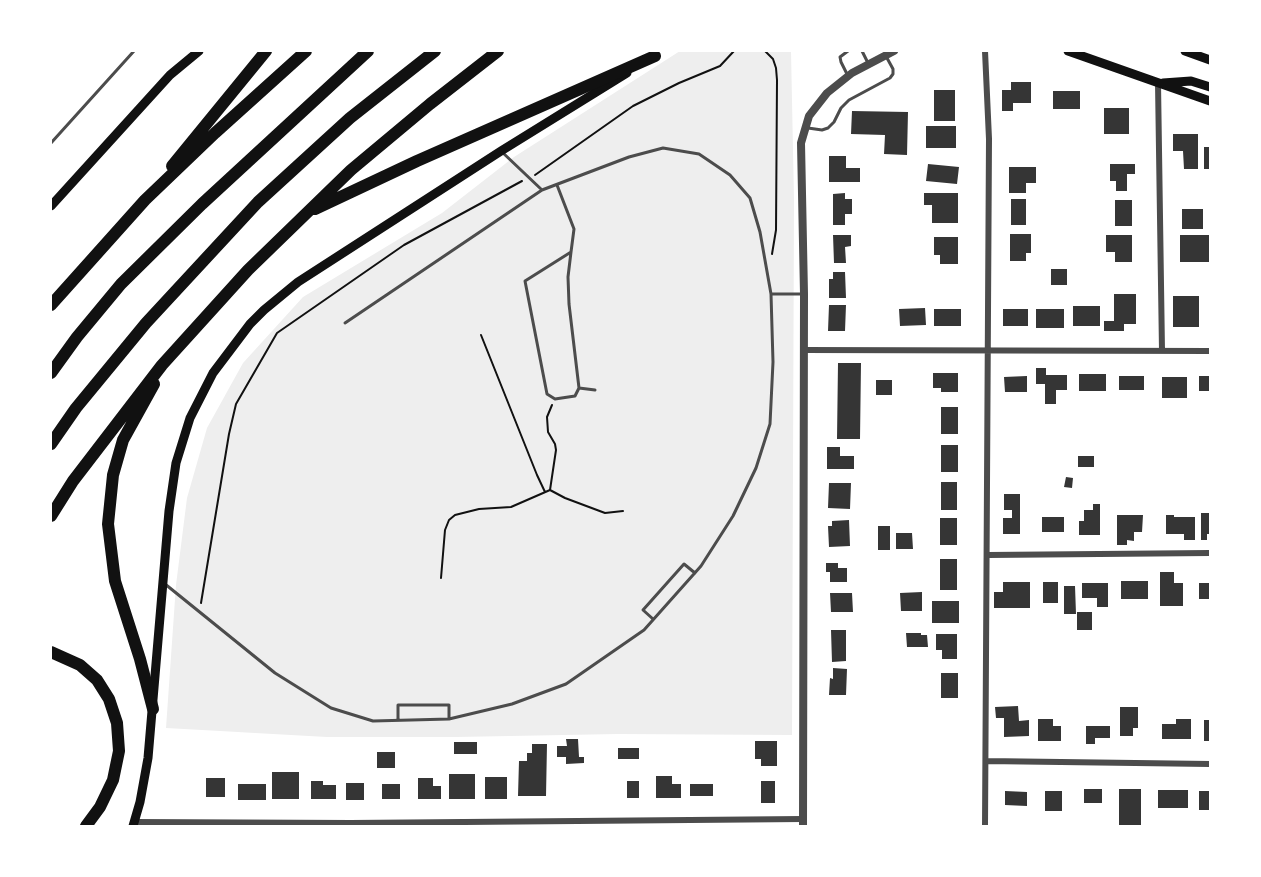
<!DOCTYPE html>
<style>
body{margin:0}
#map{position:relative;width:1261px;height:877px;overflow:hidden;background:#fff;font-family:Poppins,sans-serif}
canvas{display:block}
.frame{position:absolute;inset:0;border:52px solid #fff;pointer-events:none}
</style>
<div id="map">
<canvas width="1261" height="877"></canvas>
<div class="frame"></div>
</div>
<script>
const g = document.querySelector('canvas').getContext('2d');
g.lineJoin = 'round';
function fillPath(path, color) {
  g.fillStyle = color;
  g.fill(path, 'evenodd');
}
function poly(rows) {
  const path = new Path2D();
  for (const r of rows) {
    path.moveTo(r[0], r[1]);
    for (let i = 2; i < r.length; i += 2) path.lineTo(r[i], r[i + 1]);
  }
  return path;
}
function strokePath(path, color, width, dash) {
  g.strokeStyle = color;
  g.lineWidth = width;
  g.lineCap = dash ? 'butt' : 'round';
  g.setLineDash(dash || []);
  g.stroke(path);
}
fillPath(poly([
 [680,51,791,51,794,200,792,735,618,734,456,737,327,737,166,728,176,585,187,498,207,428,243,363,303,297,442,213,514,157]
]), '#eee');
fillPath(poly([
 [1011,82,1031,82,1031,103,1013,103,1013,111,1002,111,1002,90,1011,90],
 [934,90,955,90,955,121,934,121],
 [1053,91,1080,91,1080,109,1053,109],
 [1104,108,1129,108,1129,134,1104,134],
 [852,111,908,112,907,155,884,154,885,135,851,134],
 [926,126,956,126,956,148,926,148],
 [1173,134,1198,134,1198,169,1184,169,1183,151,1173,151],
 [1204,147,1210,147,1210,169,1204,169],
 [829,156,846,156,846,168,860,168,860,182,829,182],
 [928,164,959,167,957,184,926,181],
 [1110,164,1135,164,1135,174,1127,174,1127,191,1116,191,1116,181,1110,181],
 [1009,167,1036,167,1036,183,1026,183,1026,193,1009,193],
 [845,193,845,199,852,199,852,214,845,214,845,225,833,225,833,194],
 [924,193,958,193,958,223,932,223,932,205,924,205],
 [1011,199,1026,199,1026,225,1011,225],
 [1115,200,1132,200,1132,226,1115,226],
 [1182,209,1203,209,1203,229,1182,229],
 [1010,234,1031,234,1031,253,1026,253,1026,261,1010,261],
 [833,235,851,235,851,246,845,247,846,263,834,263],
 [1106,235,1132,235,1132,262,1115,262,1115,252,1106,252],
 [1180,235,1210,235,1210,262,1180,262],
 [934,237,958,237,958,264,940,264,940,255,934,255],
 [1051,269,1067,269,1067,285,1051,285],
 [833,272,845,272,846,298,829,298,829,279,833,279],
 [1114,294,1136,294,1136,324,1124,324,1124,331,1104,331,1104,321,1114,321],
 [1173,296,1199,296,1199,327,1173,327],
 [829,305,846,305,845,331,828,331],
 [1073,306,1100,306,1100,326,1073,326],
 [925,308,926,325,900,326,899,309],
 [934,309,961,309,961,326,934,326],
 [1003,309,1028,309,1028,326,1003,326],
 [1036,309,1064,309,1064,328,1036,328],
 [838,363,861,363,860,439,837,439],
 [1036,368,1046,368,1046,375,1067,375,1067,390,1056,390,1056,404,1045,404,1045,384,1036,384],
 [933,373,958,373,958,392,941,392,941,388,933,388],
 [1079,374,1106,374,1106,391,1079,391],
 [1027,376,1027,392,1005,392,1004,377],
 [1119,376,1144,376,1144,390,1119,390],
 [1199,376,1210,376,1210,391,1199,391],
 [1162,377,1187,377,1187,398,1162,398],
 [876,380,892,380,892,395,876,395],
 [941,407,958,407,958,434,941,434],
 [941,445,958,445,958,472,941,472],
 [827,447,840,447,840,456,854,456,854,469,827,469],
 [1078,456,1094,456,1094,467,1078,467],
 [1066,477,1073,478,1072,488,1064,487],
 [941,482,957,482,957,510,941,510],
 [829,483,851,483,850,509,828,508],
 [1004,494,1020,494,1020,534,1003,534,1003,518,1012,518,1012,510,1004,510],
 [1093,504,1100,504,1100,535,1079,535,1079,521,1084,521,1084,510,1093,510],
 [1201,513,1210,513,1210,534,1207,534,1207,540,1201,540],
 [1117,515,1143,515,1142,532,1134,532,1134,541,1127,540,1127,545,1117,545],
 [1166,515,1174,515,1174,517,1195,517,1195,540,1184,540,1184,534,1166,534],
 [1042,517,1064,517,1064,532,1042,532],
 [940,518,957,518,957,545,940,545],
 [849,520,850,546,829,547,828,526,832,526,832,521],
 [878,526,890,526,890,550,878,550],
 [896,533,912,533,913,549,896,549],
 [940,559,957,559,957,590,940,590],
 [826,563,838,563,838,568,847,568,847,582,830,582,830,572,826,572],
 [1160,572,1174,572,1174,583,1183,583,1183,606,1160,606],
 [1121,581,1148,581,1148,599,1121,599],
 [1003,582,1030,582,1030,608,994,608,994,592,1003,592],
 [1043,582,1058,582,1058,603,1043,603],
 [1082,583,1108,583,1108,607,1097,607,1097,598,1082,598],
 [1199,583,1210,583,1210,599,1199,599],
 [1064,586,1075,586,1076,614,1064,614],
 [922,592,922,611,901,611,900,593],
 [830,593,852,593,853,612,831,612],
 [932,601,959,601,959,623,932,623],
 [1077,612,1092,612,1092,630,1077,630],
 [831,630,846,630,846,661,832,662],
 [906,633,921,633,921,635,927,635,928,647,907,647],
 [936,634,957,634,957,659,942,659,942,650,936,650],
 [833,668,847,669,846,695,829,695,830,678,833,679],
 [941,673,958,673,958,698,941,698],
 [1018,706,1019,721,1029,720,1029,736,1004,737,1004,718,996,718,995,707],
 [1120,707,1138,707,1138,728,1133,728,1133,736,1120,736],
 [1038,719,1053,719,1053,726,1061,726,1061,741,1038,741],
 [1176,719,1191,719,1191,739,1162,739,1162,724,1176,724],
 [1204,720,1210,720,1210,741,1204,741],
 [1086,726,1110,726,1110,738,1095,738,1095,744,1086,744],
 [566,739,578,739,579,757,584,757,584,763,566,764,566,757,557,757,557,746,567,746],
 [755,741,777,741,777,766,761,766,761,759,755,759],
 [454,742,477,742,477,754,454,754],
 [532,744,547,744,546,796,518,796,519,761,527,761,527,753,532,753],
 [618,748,639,748,639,759,618,759],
 [377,752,395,752,395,768,377,768],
 [272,772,299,772,299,799,272,799],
 [449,774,475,774,475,799,449,799],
 [656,776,672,776,672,784,681,784,681,798,656,798],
 [485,777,507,777,507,799,485,799],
 [206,778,225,778,225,797,206,797],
 [418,778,433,778,433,786,441,786,441,799,418,799],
 [311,781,323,781,323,785,336,785,336,799,311,799],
 [627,781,639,781,639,798,627,798],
 [761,781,775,781,775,803,761,803],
 [346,783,364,783,364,800,346,800],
 [238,784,266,784,266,800,238,800],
 [382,784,400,784,400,799,382,799],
 [690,784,713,784,713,796,690,796],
 [1084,789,1102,789,1102,803,1084,803],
 [1119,789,1141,789,1141,826,1119,826],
 [1158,790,1188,790,1188,808,1158,808],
 [1005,791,1027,792,1027,806,1005,805],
 [1045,791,1062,791,1062,811,1045,811],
 [1199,791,1210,791,1210,810,1199,810]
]), '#353535');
strokePath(poly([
 [765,51,773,59,776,68,777,80,776,230,772,254],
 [535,175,633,106,679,83,720,66,734,51],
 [481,335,537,475,545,492],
 [552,405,547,417,548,432,555,444,556,450,550,490,565,498,605,513,623,511],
 [441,578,445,530,449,520,455,515,479,509,511,507,550,490],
 [201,603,229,434,236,404,277,333,404,245,522,181]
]), '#111', 2);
strokePath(poly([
 [862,51,868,63],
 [847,74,841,62,840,57,848,51],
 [808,128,822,130,828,128,834,122,841,108,849,100,890,78,893,74,893,69,887,58],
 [51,143,134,51],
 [502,152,542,190],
 [557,185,574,229,571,252,568,277,569,304,579,388,575,396,555,399,547,394,525,281,571,252],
 [345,323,542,190,629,157,663,148,699,154,730,175,750,198,760,232,771,294,802,294],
 [579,388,595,390],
 [165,584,275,673,331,708,373,721,449,719,512,704,566,684,644,630,701,566,733,516,756,468,770,424,773,362,771,294],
 [653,619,643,610,684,564,695,573],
 [398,720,398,705,449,705,449,719]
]), '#4c4c4c', 3);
strokePath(poly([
 [985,51,989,139,985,826],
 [1158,83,1162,351],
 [804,350,1210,351],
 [988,555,1210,553],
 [986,761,1210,764],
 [134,822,351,823,803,819]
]), '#4c4c4c', 6);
strokePath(poly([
 [803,826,804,294,801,143,809,116,827,93,852,73,894,51]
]), '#4c4c4c', 8);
strokePath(poly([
 [1068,51,1210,101],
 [1185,51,1210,60],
 [1163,83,1191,81,1210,87],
 [51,206,170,75,199,51],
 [133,826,140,802,148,758,169,511,176,463,190,418,213,373,250,324,264,310,298,282,501,151,627,73]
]), '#111', 9);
strokePath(poly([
 [172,166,266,51],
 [315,209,417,161,655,56],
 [51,305,145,200,215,133,306,51],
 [51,373,77,337,121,284,202,204,368,51],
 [51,444,76,408,146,323,258,202,350,118,435,51],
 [51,516,73,481,162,365,248,270,351,170,430,104,498,51],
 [51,652,80,665,97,680,109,699,117,723,119,751,113,780,100,807,86,826],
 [153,709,140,659,115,581,108,524,113,475,123,440,154,384]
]), '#111', 12);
</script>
